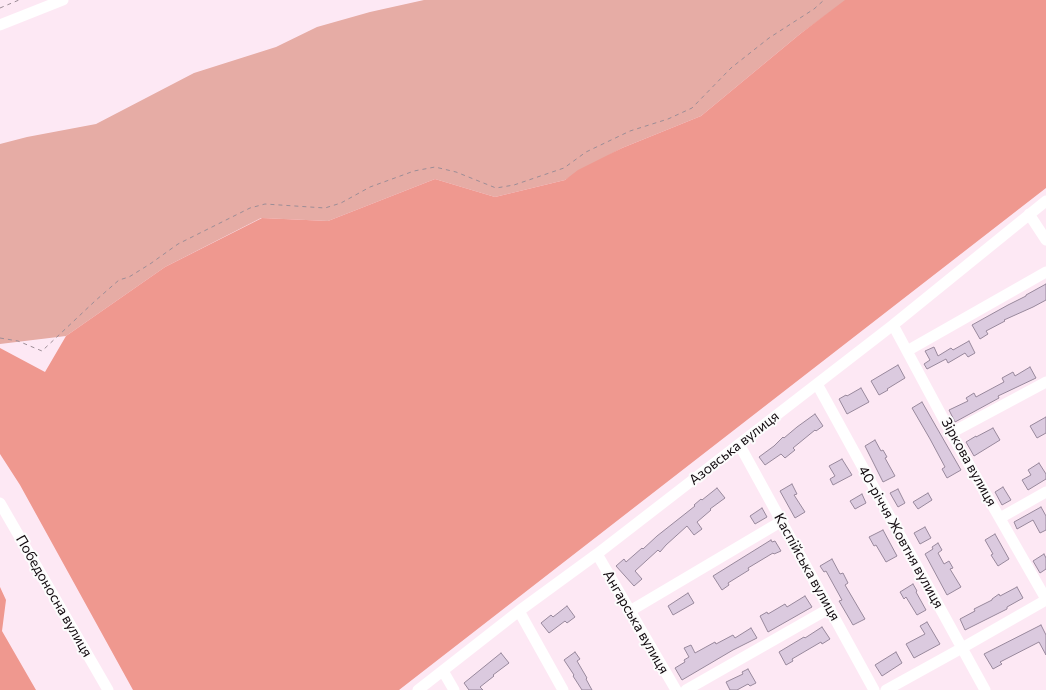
<!DOCTYPE html>
<meta charset="utf-8">
<style>
body{margin:0}
canvas{display:block;background:#fde8f4}
</style>
<canvas width="1046" height="690"></canvas>
<script>
const g = document.querySelector('canvas').getContext('2d');
g.lineJoin = 'round';
function fillPath(path, color) {
  g.fillStyle = color;
  g.fill(path, 'evenodd');
}
function poly(rows) {
  const path = new Path2D();
  for (const r of rows) {
    path.moveTo(r[0], r[1]);
    for (let i = 2; i < r.length; i += 2) path.lineTo(r[i], r[i + 1]);
  }
  return path;
}
function strokePath(path, color, width, dash) {
  g.strokeStyle = color;
  g.lineWidth = width;
  g.lineCap = dash ? 'butt' : 'round';
  g.setLineDash(dash || []);
  g.stroke(path);
}
function label(font, color, halo, rows, align = 'center') {
  g.font = font + ' Commissioner,sans-serif';
  g.lineWidth = 4;
  g.setLineDash([]);
  g.textBaseline = 'middle';
  g.strokeStyle = halo;
  g.fillStyle = color;
  for (const [text, x, y, turn = 0] of rows) {
    g.save();
    g.translate(x, y);
    g.rotate((+turn || 0) * Math.PI / 180);
    g.textAlign = isNaN(turn) ? turn : align;
    if (halo) g.strokeText(text, 0, 0);
    g.fillText(text, 0, 0);
    g.restore();
  }
}
fillPath(poly([
 [424,0,847,0,800,34,701,116,622,148,565,180,495,197,435,179,328,221,261,218,165,267,66,336,0,344,0,144,27,137,96,124,194,73,276,47,317,27,370,12]
]), '#e6aca5');
fillPath(poly([
 [845,0,1046,0,1046,188,399,690,133,690,20,485,0,454,0,348,45,372,66,336,165,267,262,218,328,221,435,179,495,197,565,180,578,170,622,148,701,116,800,34],
 [0,587,6,600,2,631,36,690,0,690]
]), '#ef988f');
const building = poly([
 [1046,284,1046,300,1033,307,1004,320,1005,321,986,331,988,334,980,339,972,325,1008,305,1026,296,1026,295,1046,284],
 [969,341,975,353,968,357,965,353,948,363,946,359,927,369,924,364,930,360,925,351,934,347,938,356,951,348,953,350,969,341],
 [898,365,905,378,887,389,888,390,879,395,871,381,898,365],
 [1030,367,1036,378,998,396,999,398,955,422,949,410,968,401,966,398,974,393,976,397,1004,382,1002,378,1013,372,1015,376,1030,367],
 [861,388,869,402,847,414,839,399,846,395,847,396,861,388],
 [922,402,961,470,947,478,942,469,945,467,930,439,912,408,922,402],
 [815,414,823,426,816,431,815,430,793,448,795,450,785,458,781,454,765,465,759,457,774,446,783,437,784,438,797,427,815,414],
 [1046,417,1046,433,1037,438,1030,426,1046,417],
 [993,428,1000,440,974,456,966,442,976,436,976,437,993,428],
 [875,440,881,451,883,450,887,457,885,458,895,476,883,482,865,446,875,440],
 [842,459,852,475,833,485,830,479,835,476,829,466,842,459],
 [1039,463,1046,474,1046,479,1028,490,1022,480,1031,475,1028,470,1039,463],
 [792,484,797,494,794,495,805,512,795,518,780,491,792,484],
 [1003,487,1011,500,1002,505,995,492,1003,487],
 [717,488,725,498,710,509,711,510,697,522,702,529,694,535,687,526,666,545,660,552,658,550,635,571,642,579,634,586,616,566,624,559,626,562,642,548,643,549,657,536,695,506,694,505,701,499,702,500,717,488],
 [898,489,905,503,898,507,890,493,898,489],
 [928,493,932,500,918,509,913,502,928,493],
 [862,494,866,503,855,509,850,501,862,494],
 [1041,507,1046,516,1046,530,1040,533,1033,520,1017,529,1014,522,1041,507],
 [762,508,767,517,755,524,750,516,762,508],
 [925,527,931,538,920,544,914,533,925,527],
 [883,530,897,556,886,562,876,545,874,546,869,537,883,530],
 [995,534,1009,559,998,566,991,555,993,554,985,540,995,534],
 [771,540,772,542,775,541,781,551,774,554,773,553,748,568,749,570,728,583,729,585,722,590,713,576,771,540],
 [938,543,942,550,938,553,944,564,949,561,953,568,950,569,961,587,947,595,925,554,933,549,932,547,938,543],
 [1044,554,1046,558,1046,569,1040,573,1033,561,1044,554],
 [832,559,840,574,843,573,848,583,845,585,865,619,853,625,839,601,842,600,826,571,824,572,820,566,832,559],
 [913,584,917,591,916,592,926,610,917,615,906,597,904,599,900,592,913,584],
 [1017,587,1023,598,1007,607,1007,609,965,630,960,619,975,611,974,609,992,600,992,599,999,594,1000,596,1017,587],
 [688,593,694,603,673,615,668,606,688,593],
 [805,596,812,607,768,632,760,616,767,612,768,614,785,604,787,607,805,596],
 [567,606,575,617,567,623,565,621,549,633,541,623,551,615,553,617,567,606],
 [927,622,940,644,914,658,906,644,925,634,920,626,927,622],
 [1041,625,1046,635,1046,655,1039,642,1000,662,1002,664,993,669,984,654,1041,625],
 [822,627,830,639,822,644,821,642,792,659,793,661,786,665,779,652,804,637,805,638,822,627],
 [751,628,757,638,733,650,682,680,675,668,685,662,684,660,689,657,684,648,691,645,695,653,715,642,716,644,733,635,735,638,751,628],
 [575,652,580,659,577,661,587,678,586,679,592,690,582,690,573,676,574,675,564,660,575,652],
 [896,652,902,663,882,676,875,665,896,652],
 [501,653,509,663,493,675,494,676,480,687,483,690,469,690,464,683,501,653],
 [748,669,756,683,750,686,748,684,737,690,730,690,726,682,743,674,742,672,748,669]
]);
fillPath(building, '#dbcadf');
strokePath(building, '#98889c', 1);
strokePath(poly([
 [0,8,19,0],
 [0,338,18,341,42,351,95,301,119,280,129,277,150,264,178,244,250,208,265,204,325,208,341,203,370,187,414,171,435,167,456,172,496,188,514,185,564,168,586,152,630,131,668,119,692,108,731,68,769,38,814,9,824,0]
]), '#9c8d96', 1, [4, 4]);
strokePath(poly([
 [0,25,63,0],
 [1029,214,1046,240],
 [893,325,951,433,1046,599],
 [907,351,1046,272],
 [817,384,985,690],
 [951,433,1046,382],
 [739,444,874,690],
 [0,503,108,690],
 [1000,518,1046,492],
 [597,554,676,690],
 [519,611,563,690],
 [630,611,782,521],
 [443,671,454,690],
 [418,690,519,611,597,554,893,325,1046,201],
 [686,690,830,608],
 [886,690,962,648,1046,600]
]), '#fff', 11);
label('14px', '#11090e', '#fcfcfc', [
 ["Азовська вулиця",734,448,-38],
 ["Зіркова вулиця",969,462,61],
 ["40-річчя Жовтня вулиця",901,537,61],
 ["Каспійська вулиця",807,567,61],
 ["Победоносна вулиця",54,596,60],
 ["Ангарська вулиця",636,622,60]
]);
</script>
